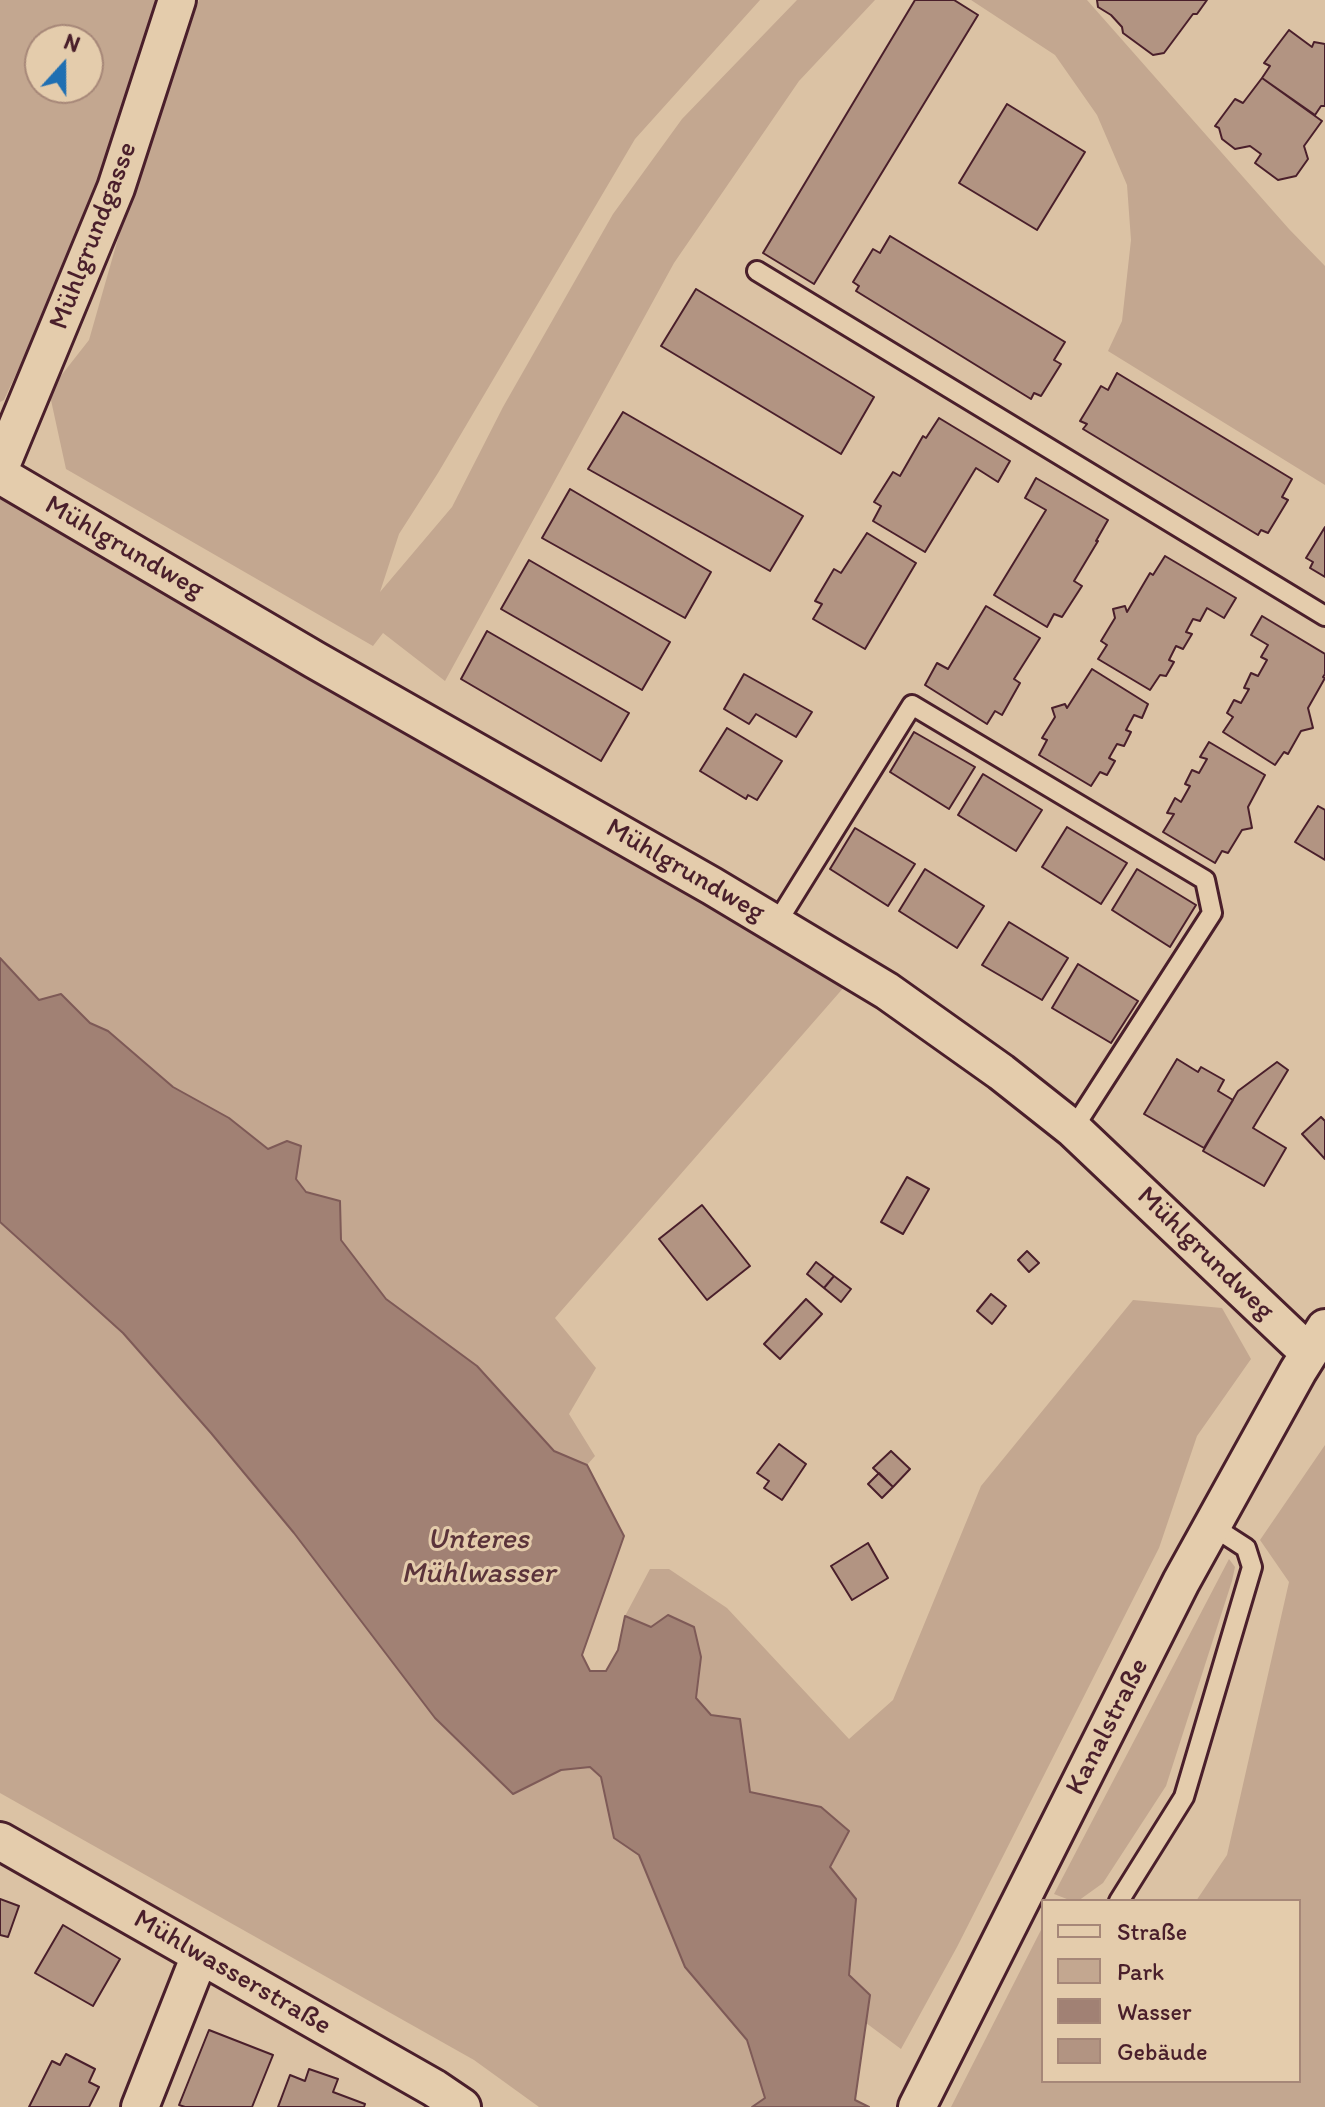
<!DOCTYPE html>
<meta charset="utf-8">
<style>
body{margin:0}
#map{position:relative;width:1325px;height:2107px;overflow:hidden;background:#dbc2a4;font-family:Itim,sans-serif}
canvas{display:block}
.legend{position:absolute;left:1041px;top:1899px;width:260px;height:184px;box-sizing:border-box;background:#e4ccac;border:2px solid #a68778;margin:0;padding:10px 14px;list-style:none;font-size:24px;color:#4a1f2b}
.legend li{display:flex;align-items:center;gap:16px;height:40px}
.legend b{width:40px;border:2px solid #a68778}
.north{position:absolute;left:24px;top:24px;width:80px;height:80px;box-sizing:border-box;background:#e4ccac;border:2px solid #a68778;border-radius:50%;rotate:21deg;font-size:22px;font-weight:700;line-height:32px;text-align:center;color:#4a1f2b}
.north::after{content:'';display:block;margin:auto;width:28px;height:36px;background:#1f6fb2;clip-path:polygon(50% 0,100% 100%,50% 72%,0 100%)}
</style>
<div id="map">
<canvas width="1325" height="2107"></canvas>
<ul class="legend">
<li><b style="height:10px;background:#e4ccac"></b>Straße</li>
<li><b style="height:22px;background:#c3a790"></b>Park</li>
<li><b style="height:22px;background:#a18174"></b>Wasser</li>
<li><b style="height:22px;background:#b29482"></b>Gebäude</li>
</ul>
<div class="north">N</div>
</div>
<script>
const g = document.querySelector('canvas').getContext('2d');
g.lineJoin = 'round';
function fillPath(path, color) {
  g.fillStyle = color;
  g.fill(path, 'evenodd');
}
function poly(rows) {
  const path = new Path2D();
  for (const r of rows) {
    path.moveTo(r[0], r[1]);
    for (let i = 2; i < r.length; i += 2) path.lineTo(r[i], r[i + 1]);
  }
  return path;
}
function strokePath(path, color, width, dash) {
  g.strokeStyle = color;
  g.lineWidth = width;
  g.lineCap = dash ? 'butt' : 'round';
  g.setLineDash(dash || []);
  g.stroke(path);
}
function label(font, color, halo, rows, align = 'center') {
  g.font = font + ' Itim,sans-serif';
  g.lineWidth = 6;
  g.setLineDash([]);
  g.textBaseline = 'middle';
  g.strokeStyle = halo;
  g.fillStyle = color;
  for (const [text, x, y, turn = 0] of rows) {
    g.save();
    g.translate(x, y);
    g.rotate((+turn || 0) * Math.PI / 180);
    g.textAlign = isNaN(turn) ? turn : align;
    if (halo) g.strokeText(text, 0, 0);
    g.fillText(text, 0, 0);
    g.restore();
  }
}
fillPath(poly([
 [0,0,164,0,80,236,4,400,0,402],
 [40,40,88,40,88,88,40,88],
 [199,0,760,0,635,139,438,473,399,534,380,592,452,507,503,407,613,214,682,119,797,0,875,0,799,81,674,263,445,681,383,633,373,646,66,469,49,391,89,340,121,228],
 [971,0,1087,0,1289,229,1325,266,1325,485,1108,351,1122,321,1131,240,1127,185,1097,115,1055,55],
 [0,497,417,735,845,986,555,1318,596,1368,569,1414,595,1456,587,1465,554,1451,477,1366,386,1299,296,1179,287,1141,269,1149,229,1118,173,1087,108,1031,90,1023,61,994,39,1001,0,958],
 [0,1222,123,1333,211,1433,294,1533,435,1718,512,1793,561,1770,590,1767,601,1777,614,1838,639,1855,685,1967,747,2040,765,2098,752,2107,539,2107,474,2060,0,1793],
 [1133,1300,1222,1308,1251,1359,1197,1436,1159,1548,957,1947,901,2049,866,2023,870,1995,849,1975,856,1899,830,1867,820,1807,749,1792,740,1719,711,1715,696,1698,701,1657,651,1628,625,1616,650,1569,669,1569,727,1608,849,1739,893,1700,981,1486],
 [1325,1445,1325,2107,951,2107,1042,1928,1043,1929,1043,2081,1299,2081,1299,1901,1196,1901,1227,1855,1289,1582,1260,1540],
 [1229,1559,1235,1567,1232,1581,1166,1786,1103,1883,1078,1901,1072,1901,1054,1894]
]), '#c3a790');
const water = poly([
 [0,958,39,1000,61,994,90,1023,108,1031,173,1087,229,1118,268,1149,287,1141,301,1146,296,1179,306,1192,340,1201,341,1240,386,1299,477,1366,554,1451,587,1465,624,1536,582,1655,590,1671,606,1671,618,1650,625,1616,651,1627,668,1615,694,1627,701,1657,696,1698,711,1715,740,1719,750,1792,821,1807,849,1831,830,1867,856,1899,849,1975,870,1995,855,2100,869,2107,752,2107,765,2098,747,2040,685,1967,639,1855,614,1838,601,1777,590,1767,561,1770,513,1794,435,1718,294,1533,211,1433,123,1333,0,1222,0,958]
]);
fillPath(water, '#a18174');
strokePath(water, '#7e5a57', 2);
const building = poly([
 [915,0,954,0,978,15,814,284,763,253,915,0],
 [1097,0,1207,0,1197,14,1193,14,1164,53,1153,55,1123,33,1122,27,1111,15,1098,7,1097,0],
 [1289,30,1312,47,1314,42,1325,44,1325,106,1321,106,1315,115,1262,78,1270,66,1264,63,1289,30],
 [1262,78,1322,121,1304,146,1308,159,1296,176,1278,180,1255,163,1261,154,1250,146,1235,149,1222,139,1219,128,1215,126,1235,99,1243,103,1262,78],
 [1007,104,1085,152,1037,230,959,183,1007,104],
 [890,236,1065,342,1054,360,1061,364,1041,396,1034,393,1031,399,856,291,859,286,853,282,873,249,880,253,890,236],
 [696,289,874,397,841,454,661,346,696,289],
 [1117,373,1292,479,1282,497,1288,500,1268,533,1261,530,1258,535,1083,429,1087,424,1080,421,1091,403,1101,386,1108,390,1117,373],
 [623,412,803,516,770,571,588,469,623,412],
 [939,418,1010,461,998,482,976,468,925,552,873,521,881,506,874,502,893,472,900,476,923,436,926,438,939,418],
 [1036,478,1108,520,1096,541,1098,541,1074,581,1082,586,1062,617,1054,614,1047,627,994,595,1046,510,1025,498,1036,478],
 [570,489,711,572,685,618,542,538,570,489],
 [1325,527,1325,577,1310,568,1313,562,1306,558,1325,527],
 [867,533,916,563,865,649,813,619,822,604,815,601,834,569,841,573,867,533],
 [1165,556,1236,598,1224,618,1207,608,1200,621,1193,619,1186,632,1192,634,1183,649,1176,646,1169,660,1174,662,1166,676,1160,675,1150,690,1098,659,1107,645,1101,641,1115,618,1113,609,1125,606,1127,612,1150,573,1153,575,1165,556],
 [529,560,670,642,642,690,501,609,529,560],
 [986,606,1040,638,1014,679,1020,683,1002,715,995,711,987,724,925,685,937,663,948,669,986,606],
 [1262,616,1325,654,1325,674,1323,677,1325,678,1308,708,1313,728,1301,731,1288,754,1284,752,1275,765,1223,732,1233,717,1227,713,1234,700,1241,703,1249,689,1244,688,1251,673,1258,676,1267,660,1261,657,1268,645,1251,635,1262,616],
 [487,631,629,713,601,761,461,679,487,631],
 [1092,669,1148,704,1142,718,1134,715,1126,730,1131,732,1124,746,1117,744,1109,758,1115,761,1107,775,1100,772,1091,786,1039,755,1047,740,1042,738,1055,717,1052,708,1065,704,1067,708,1092,669],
 [744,674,812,712,796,737,756,714,749,724,724,709,744,674],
 [727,728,782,761,757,800,748,795,746,799,700,771,727,728],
 [914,732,975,767,949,809,890,772,914,732],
 [1209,742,1265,775,1248,807,1252,828,1242,830,1228,853,1222,851,1215,863,1163,832,1174,814,1167,813,1175,798,1181,802,1190,786,1185,784,1192,770,1199,773,1207,759,1200,757,1209,742],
 [983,774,1042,810,1016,851,958,815,983,774],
 [1318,806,1325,810,1325,860,1295,842,1318,806],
 [1067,827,1127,863,1101,904,1042,867,1067,827],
 [855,828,915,864,888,906,830,869,855,828],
 [925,869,984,906,957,948,899,911,925,869],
 [1137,869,1196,905,1170,947,1112,910,1137,869],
 [1009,922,1068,958,1042,1000,982,965,1009,922],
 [1078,964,1138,1001,1111,1043,1052,1008,1078,964],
 [1177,1059,1198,1072,1201,1067,1224,1080,1218,1091,1233,1100,1204,1148,1144,1114,1177,1059],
 [1277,1062,1288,1070,1253,1128,1286,1148,1264,1186,1203,1151,1238,1091,1277,1062],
 [1321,1117,1325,1121,1325,1159,1302,1134,1321,1117],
 [907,1177,929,1189,903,1234,881,1222,907,1177],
 [702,1205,750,1266,707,1300,659,1239,702,1205],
 [1027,1251,1039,1263,1029,1272,1018,1260,1027,1251],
 [816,1262,834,1276,824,1288,807,1274,816,1262],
 [834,1276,851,1289,841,1302,824,1288,834,1276],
 [991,1294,1006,1306,992,1324,977,1311,991,1294],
 [806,1299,822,1314,780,1359,764,1344,806,1299],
 [779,1444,806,1464,782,1500,764,1488,769,1481,757,1473,779,1444],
 [891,1451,910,1469,893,1487,873,1468,891,1451],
 [879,1473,893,1487,882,1498,868,1484,879,1473],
 [868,1543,888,1578,852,1600,831,1566,868,1543],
 [0,1899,19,1906,8,1937,0,1935,0,1899],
 [63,1925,120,1959,93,2006,35,1973,63,1925],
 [209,2030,273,2055,252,2107,185,2107,179,2105,209,2030],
 [66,2054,95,2069,89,2082,99,2087,89,2107,29,2107,52,2061,60,2065,66,2054],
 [309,2069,338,2079,333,2092,365,2104,364,2107,278,2107,290,2075,305,2081,309,2069]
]);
fillPath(building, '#b29482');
strokePath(building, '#4a1f2b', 2);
const lane = poly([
 [757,271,1325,616],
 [776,924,912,705,1205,880,1212,913,1073,1129],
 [1119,1901,1184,1797,1252,1567,1246,1548,1212,1526]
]);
const street = poly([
 [0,468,116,188,177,0],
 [0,475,315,660,712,886,887,991,1001,1072,1073,1129,1309,1353],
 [0,1841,434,2088,462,2107],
 [140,2107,200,1955],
 [917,2107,1181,1582,1298,1371,1325,1328]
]);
strokePath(lane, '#4a1f2b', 24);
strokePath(street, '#4a1f2b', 42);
strokePath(lane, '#e4ccac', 18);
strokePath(street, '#e4ccac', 36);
label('28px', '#4a1f2b', '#e4ccac', [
 ["Mühlgrundgasse",94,236,-69],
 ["Mühlgrundweg",124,548,30],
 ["Mühlgrundweg",685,871,30],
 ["Mühlgrundweg",1205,1254,44],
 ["Kanalstraße",1108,1727,-63],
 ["Mühlwasserstraße",232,1973,30]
]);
label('italic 30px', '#5b333a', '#e4ccac', [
 ["Unteres",478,1540],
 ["Mühlwasser",478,1574]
]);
</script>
